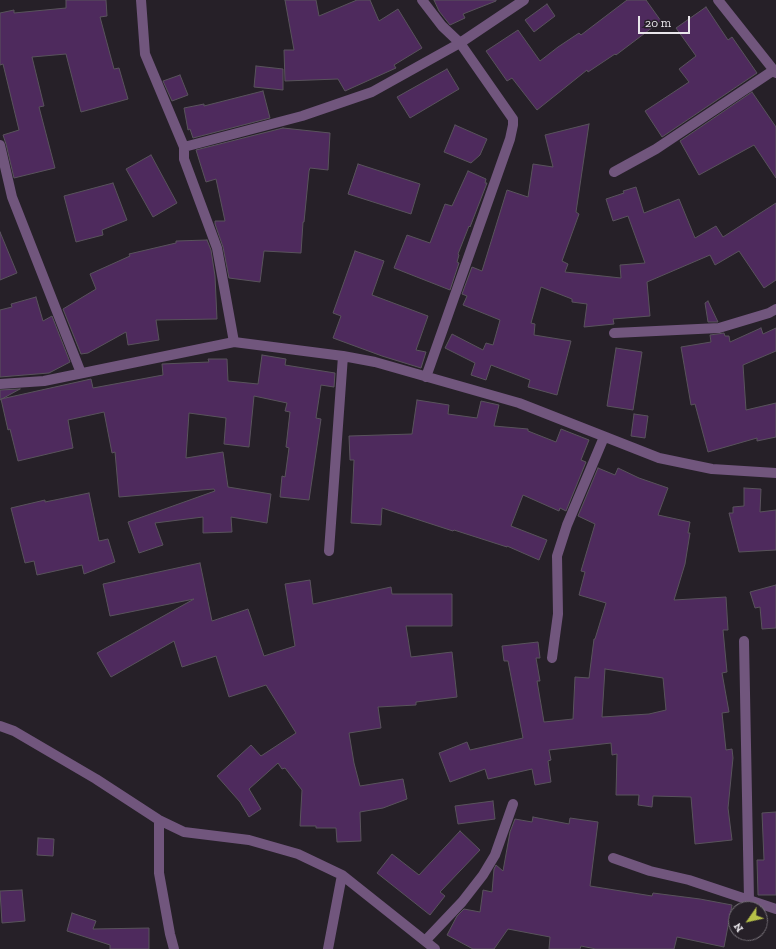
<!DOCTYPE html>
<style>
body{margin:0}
#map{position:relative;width:776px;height:949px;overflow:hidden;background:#262028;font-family:"Zilla Slab",serif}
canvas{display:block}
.north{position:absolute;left:728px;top:901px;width:40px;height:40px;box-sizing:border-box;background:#262028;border:1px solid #746f76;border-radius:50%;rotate:236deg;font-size:11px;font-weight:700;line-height:16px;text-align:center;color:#e9e6eb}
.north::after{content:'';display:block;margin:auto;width:14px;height:18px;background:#b7c148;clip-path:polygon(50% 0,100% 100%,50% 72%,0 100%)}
.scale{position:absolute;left:638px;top:16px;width:52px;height:18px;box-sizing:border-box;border:2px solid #e9e6eb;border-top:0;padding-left:5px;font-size:12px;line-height:14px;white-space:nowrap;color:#e9e6eb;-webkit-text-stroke:3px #262028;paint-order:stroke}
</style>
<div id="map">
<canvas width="776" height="949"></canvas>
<div class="north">N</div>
<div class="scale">20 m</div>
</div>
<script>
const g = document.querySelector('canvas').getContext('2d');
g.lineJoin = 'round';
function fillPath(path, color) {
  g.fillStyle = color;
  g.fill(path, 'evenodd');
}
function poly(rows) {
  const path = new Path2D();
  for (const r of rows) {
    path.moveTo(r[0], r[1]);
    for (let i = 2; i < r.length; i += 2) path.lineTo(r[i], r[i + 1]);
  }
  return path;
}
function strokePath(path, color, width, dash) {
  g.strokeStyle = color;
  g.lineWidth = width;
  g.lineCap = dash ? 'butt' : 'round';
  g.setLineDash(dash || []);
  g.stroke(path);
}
const building = poly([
 [66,0,106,0,107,16,100,17,114,69,119,68,128,99,81,112,66,54,32,57,44,106,39,107,55,168,14,178,6,144,3,135,19,130,3,64,0,65,0,13,14,10,14,13,66,8,66,0],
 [285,0,316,0,319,16,357,0,370,0,379,21,398,9,422,48,394,65,396,68,345,91,338,79,285,81,284,50,294,50,285,0],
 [434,0,496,0,496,1,463,14,465,18,450,25,439,11,434,0],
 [627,0,646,0,661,21,616,55,615,54,588,72,587,70,537,110,512,78,507,81,486,51,518,30,540,61,558,47,579,33,581,35,627,0],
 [547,4,555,16,534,32,525,20,547,4],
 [706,7,728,40,732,37,757,73,662,137,645,111,689,82,679,69,696,56,676,28,706,7],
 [256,66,283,69,283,90,254,87,256,66],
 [447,69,459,89,410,118,397,97,447,69],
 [180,75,188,95,172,101,163,81,180,75],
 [263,91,270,118,193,138,190,129,188,130,184,108,204,104,204,106,263,91],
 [752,92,776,127,776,178,754,145,699,175,680,141,752,92],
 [589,124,576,212,579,214,562,261,568,264,565,272,621,278,620,265,645,263,628,216,613,221,606,199,624,193,623,191,636,187,644,213,679,199,695,238,716,226,723,237,776,203,776,280,764,288,739,251,715,265,710,255,647,282,650,316,613,319,614,324,584,327,587,304,572,302,572,299,541,287,531,323,535,324,534,335,571,341,557,395,528,387,530,380,491,365,486,380,471,375,475,363,445,348,452,334,483,350,486,343,493,345,500,320,463,305,467,296,462,294,472,267,482,271,507,190,528,197,533,164,553,167,545,135,589,124],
 [455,125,487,139,480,155,471,163,444,152,455,125],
 [283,128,330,133,328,170,310,168,309,171,304,222,303,222,301,253,264,251,260,282,229,278,223,247,215,224,215,221,225,221,216,179,206,182,196,150,283,128],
 [151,155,177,203,153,217,126,169,151,155],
 [358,164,420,184,411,214,348,194,358,164],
 [468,171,486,179,485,183,487,183,470,227,469,226,458,254,459,255,457,262,459,263,450,290,394,268,407,235,430,243,445,204,452,206,468,171],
 [113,183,127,220,102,230,103,235,76,242,64,196,113,183],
 [0,232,17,273,0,280,0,232],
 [207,240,211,250,215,276,217,319,156,320,159,340,128,345,126,332,88,353,81,354,63,309,96,289,90,274,130,256,129,254,176,243,176,241,207,240],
 [355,251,384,261,372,295,428,316,416,350,426,352,421,368,382,356,333,338,341,316,333,313,355,251],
 [36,297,43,321,52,316,70,362,49,373,0,377,0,310,12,307,11,304,36,297],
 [708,301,718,322,708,322,705,303,708,301],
 [761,328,763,334,776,328,776,351,743,365,746,410,776,403,776,437,757,441,757,438,708,452,695,404,691,405,681,347,711,342,710,335,724,333,725,336,729,336,730,342,761,328],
 [616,348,642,352,633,410,607,406,616,348],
 [262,355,286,359,285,365,335,373,334,387,321,385,316,418,321,419,309,500,280,497,282,476,285,477,289,448,286,447,290,412,285,411,287,403,254,396,249,447,224,444,226,418,189,413,186,458,223,452,228,487,271,494,267,523,231,517,232,532,203,533,203,517,155,523,163,545,139,553,128,522,215,491,214,489,119,497,115,452,112,453,104,412,68,420,73,448,18,461,10,429,8,430,1,399,91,379,93,388,163,375,162,364,209,362,208,359,227,359,228,381,258,384,262,355],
 [20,389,0,400,0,390,20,389],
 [417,400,449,405,448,414,477,418,481,401,499,405,494,426,528,429,528,431,556,442,561,429,589,440,581,460,586,462,566,511,560,508,559,511,523,495,511,526,547,540,539,560,507,546,507,547,454,530,453,531,382,508,381,525,351,523,354,460,350,460,349,436,412,434,417,400],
 [634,414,648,416,645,438,631,436,634,414],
 [598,468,615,475,618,468,639,478,668,488,658,515,690,522,688,533,690,533,685,564,674,600,726,597,728,630,723,630,727,672,722,673,729,712,722,713,726,750,732,749,733,758,728,808,732,840,695,844,691,797,653,796,652,807,638,805,639,795,616,795,617,754,612,755,611,743,549,750,551,760,548,761,551,782,535,785,532,769,488,779,485,769,450,782,439,753,467,742,470,750,523,738,508,661,504,661,502,646,538,642,540,658,536,658,540,681,537,681,544,722,573,719,575,677,589,678,594,639,595,639,606,603,579,595,585,572,581,571,595,524,578,516,598,468],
 [605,669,663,678,666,710,649,714,602,717,605,669],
 [744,488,761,489,760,512,776,510,776,550,739,552,729,513,733,513,733,507,744,506,744,488],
 [89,493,99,541,108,539,115,562,84,574,82,565,37,575,34,561,25,563,11,508,45,500,45,502,89,493],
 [200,563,212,621,248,609,264,656,295,646,285,584,310,580,313,604,391,587,392,594,452,594,452,626,406,626,411,657,452,652,457,697,416,702,416,705,378,707,381,728,349,733,354,763,360,786,403,779,407,799,383,808,360,812,361,841,337,842,336,828,316,828,316,826,300,826,302,790,285,768,282,769,278,763,249,789,261,809,249,817,240,802,217,776,251,745,261,756,296,733,266,685,229,697,216,656,182,667,174,641,111,677,97,653,194,599,110,616,103,584,200,563],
 [776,585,776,628,762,629,760,607,755,608,750,592,776,585],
 [493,801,495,819,458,824,455,806,493,801],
 [776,812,776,895,758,895,757,860,764,860,762,813,776,812],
 [533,817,569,824,570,818,598,822,590,886,652,896,653,893,700,899,732,905,724,947,677,937,674,949,596,949,581,946,580,949,549,949,550,937,508,929,494,949,473,949,447,935,457,916,464,909,480,912,483,890,492,892,494,869,496,865,503,871,510,832,515,819,532,822,533,817],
 [460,831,480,850,440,892,445,896,430,915,377,873,392,854,419,875,460,831],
 [38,838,54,839,53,856,37,855,38,838],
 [22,890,25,921,2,923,0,891,22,890],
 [72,913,96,921,93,929,149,928,149,949,110,949,110,945,67,931,72,913]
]);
fillPath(building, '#4e2a5d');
strokePath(building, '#59535c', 1);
strokePath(poly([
 [141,0,145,54,184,147,184,159,217,248,234,342],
 [422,0,442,26,460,43,513,119,513,125,510,139,426,377],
 [718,0,776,73],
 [0,145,12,197,81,373],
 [184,147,302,116,372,92,460,43,524,0],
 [614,172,656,149,774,70],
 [614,333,719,328,769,313,776,309],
 [0,384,44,381,234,342,343,356,375,362,519,403,659,458,712,469,776,473],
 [329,551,343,356],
 [744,641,749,900],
 [552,658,558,614,557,556,567,525,604,437],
 [0,726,14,731,96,779,159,820,184,832,249,840,298,854,342,875,435,949],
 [159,820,159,873,170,934,174,949],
 [613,858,650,871,689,880,776,909],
 [425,941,462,902,483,875,495,855,513,804],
 [328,949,342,875]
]), '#71567d', 10);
</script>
